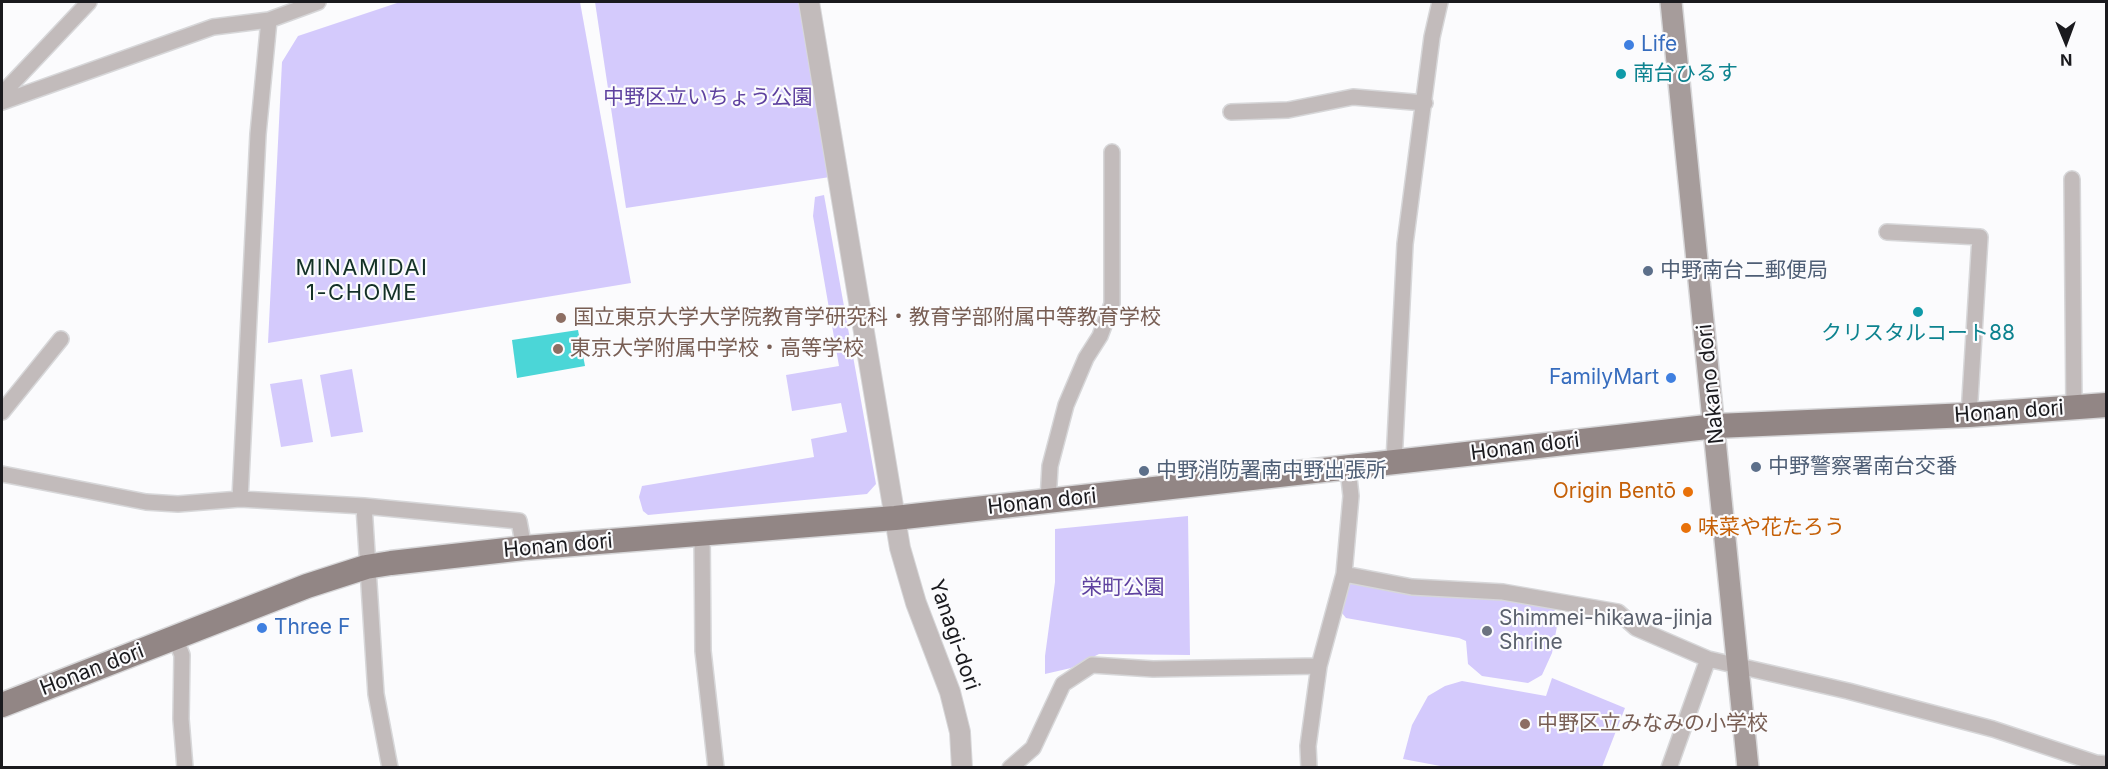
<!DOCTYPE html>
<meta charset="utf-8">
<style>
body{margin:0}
#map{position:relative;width:2108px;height:769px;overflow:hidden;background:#fbfbfd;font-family:Inter,sans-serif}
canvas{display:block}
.frame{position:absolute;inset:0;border:3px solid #1a1a1e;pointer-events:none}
.north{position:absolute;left:2036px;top:12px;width:60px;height:60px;-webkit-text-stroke:4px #fbfbfd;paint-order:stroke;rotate:179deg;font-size:16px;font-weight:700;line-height:24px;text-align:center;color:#1a1a1e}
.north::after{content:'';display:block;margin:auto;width:21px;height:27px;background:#1a1a1e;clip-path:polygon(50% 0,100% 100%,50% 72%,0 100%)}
</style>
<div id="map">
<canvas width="2108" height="769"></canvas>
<div class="frame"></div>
<div class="north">N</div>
</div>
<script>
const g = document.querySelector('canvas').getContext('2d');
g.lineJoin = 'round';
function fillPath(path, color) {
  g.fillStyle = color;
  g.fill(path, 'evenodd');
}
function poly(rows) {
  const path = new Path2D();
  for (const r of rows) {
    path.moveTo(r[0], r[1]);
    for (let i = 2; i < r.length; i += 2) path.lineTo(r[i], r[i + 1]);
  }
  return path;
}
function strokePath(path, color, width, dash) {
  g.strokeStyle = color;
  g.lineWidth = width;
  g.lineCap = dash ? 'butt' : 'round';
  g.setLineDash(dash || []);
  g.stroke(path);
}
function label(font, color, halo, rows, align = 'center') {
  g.font = font + ' Inter,"Noto Sans JP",sans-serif';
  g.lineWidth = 4.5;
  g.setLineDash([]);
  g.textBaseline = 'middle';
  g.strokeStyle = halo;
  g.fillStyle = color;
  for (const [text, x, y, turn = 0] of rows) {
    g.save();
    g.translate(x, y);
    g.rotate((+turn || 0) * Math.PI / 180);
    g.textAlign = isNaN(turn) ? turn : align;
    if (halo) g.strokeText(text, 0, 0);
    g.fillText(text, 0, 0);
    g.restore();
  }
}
fillPath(poly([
 [400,2,580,2,631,283,268,343,282,62,298,36],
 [595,2,800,2,830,177,626,208],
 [824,195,876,484,867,494,648,515,643,511,639,497,642,486,814,457,811,439,847,432,841,403,792,411,786,375,839,366,813,216,815,197],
 [352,369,363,432,331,437,320,375],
 [302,379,313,442,281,447,270,384],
 [1188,516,1190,655,1099,654,1071,668,1045,674,1045,656,1055,582,1055,529],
 [1338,582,1468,587,1554,608,1558,621,1552,653,1542,675,1528,683,1482,676,1468,664,1466,641,1459,638,1346,618,1332,601],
 [1552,678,1625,708,1602,767,1451,768,1403,759,1412,725,1428,696,1445,686,1462,681,1546,696]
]), '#d4cafc');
fillPath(poly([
 [578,330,585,366,517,378,512,340]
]), '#4bd6d7');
const minor = poly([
 [2,94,89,2],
 [2,102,213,27,269,20,318,2],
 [1231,112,1288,110,1353,97,1425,103],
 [2072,179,2074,408],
 [1887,232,1980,237,1969,415],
 [2,412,61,339],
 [1394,462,1405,244,1432,37,1440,2],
 [2,474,146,502,178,504,240,499,364,506,519,521,524,548],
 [240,499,258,134,269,20],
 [1048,501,1050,466,1066,405,1086,358,1100,336,1112,304,1112,152],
 [364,506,376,694,390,768],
 [702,533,703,651,716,768],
 [1344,574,1412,587,1503,592,1618,612,1636,628,1708,659,1848,691,1993,729,2096,763,2106,764],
 [175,638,182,655,181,719,185,768],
 [1010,768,1033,748,1063,684,1092,665,1153,669,1319,666],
 [1309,768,1308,746,1319,666,1344,574,1351,496,1348,469],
 [1669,768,1708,659]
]);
const tertiary = poly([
 [809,2,900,548,916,603,950,692,960,732,962,768]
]);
const secondary = poly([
 [1671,2,1748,768]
]);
const primary = poly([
 [2,705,307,586,366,567,391,563,524,548,895,518,1716,426,1969,415,2106,405]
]);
strokePath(minor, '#d7d7d9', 18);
strokePath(tertiary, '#d7d7d9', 22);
strokePath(secondary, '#d7d7d9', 24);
strokePath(primary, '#d7d7d9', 27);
strokePath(minor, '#c2bbbb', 15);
strokePath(tertiary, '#c2bbbb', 20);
strokePath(secondary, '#a69c9b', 21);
strokePath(primary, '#928685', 24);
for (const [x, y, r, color] of [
 [1629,45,6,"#3f7fe0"],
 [1621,74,6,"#0f9aa8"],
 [1648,271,6,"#5c6f8a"],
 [1918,312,6,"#0f9aa8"],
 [561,318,6,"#8d6e63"],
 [558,349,6,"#8d6e63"],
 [1671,378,6,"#3f7fe0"],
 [1756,467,6,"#5c6f8a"],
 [1144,471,6,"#5c6f8a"],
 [1688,492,6,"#e8710a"],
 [1686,528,6,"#e8710a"],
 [262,628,6,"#3f7fe0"],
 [1487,631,6,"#6b7280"],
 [1525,724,6,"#8d6e63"]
]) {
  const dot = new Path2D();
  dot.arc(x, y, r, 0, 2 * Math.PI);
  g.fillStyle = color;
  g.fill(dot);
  strokePath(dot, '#fbfbfd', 2);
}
label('21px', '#366cbe', '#fbfbfd', [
 ["Life",1641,45],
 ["FamilyMart",1659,378,"right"],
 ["Three F",274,628]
], 'left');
label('21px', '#0d838f', '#fbfbfd', [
 ["南台ひるす",1633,74],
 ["クリスタルコート88",1918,334,"center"]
], 'left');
label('21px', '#5e419f', '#fbfbfd', [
 ["中野区立いちょう公園",708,98],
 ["栄町公園",1123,588]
]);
label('21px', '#4e5e75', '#fbfbfd', [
 ["中野南台二郵便局",1660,271],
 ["中野警察署南台交番",1768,467],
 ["中野消防署南中野出張所",1156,471]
], 'left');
label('21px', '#785e54', '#fbfbfd', [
 ["国立東京大学大学院教育学研究科・教育学部附属中等教育学校",573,318],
 ["東京大学附属中学校・高等学校",570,349],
 ["中野区立みなみの小学校",1537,724]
], 'left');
label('21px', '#1a1a1e', '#fbfbfd', [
 ["Nakano dori",1711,384,-96],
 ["Honan dori",2009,412,-4],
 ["Honan dori",1525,447,-7],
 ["Honan dori",1042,502,-6],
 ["Honan dori",558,546,-5],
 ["Yanagi-dori",954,635,71],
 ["Honan dori",92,670,-21]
]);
label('21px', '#c56008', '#fbfbfd', [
 ["Origin Bentō",1676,492],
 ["味菜や花たろう",1698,528,"left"]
], 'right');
label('21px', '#5b616d', '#fbfbfd', [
 ["Shimmei-hikawa-jinja",1499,619],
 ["Shrine",1499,643]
], 'left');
g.letterSpacing = '1.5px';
label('22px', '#143127', '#fbfbfd', [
 ["MINAMIDAI",362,268],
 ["1-CHOME",362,293]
]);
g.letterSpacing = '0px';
</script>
